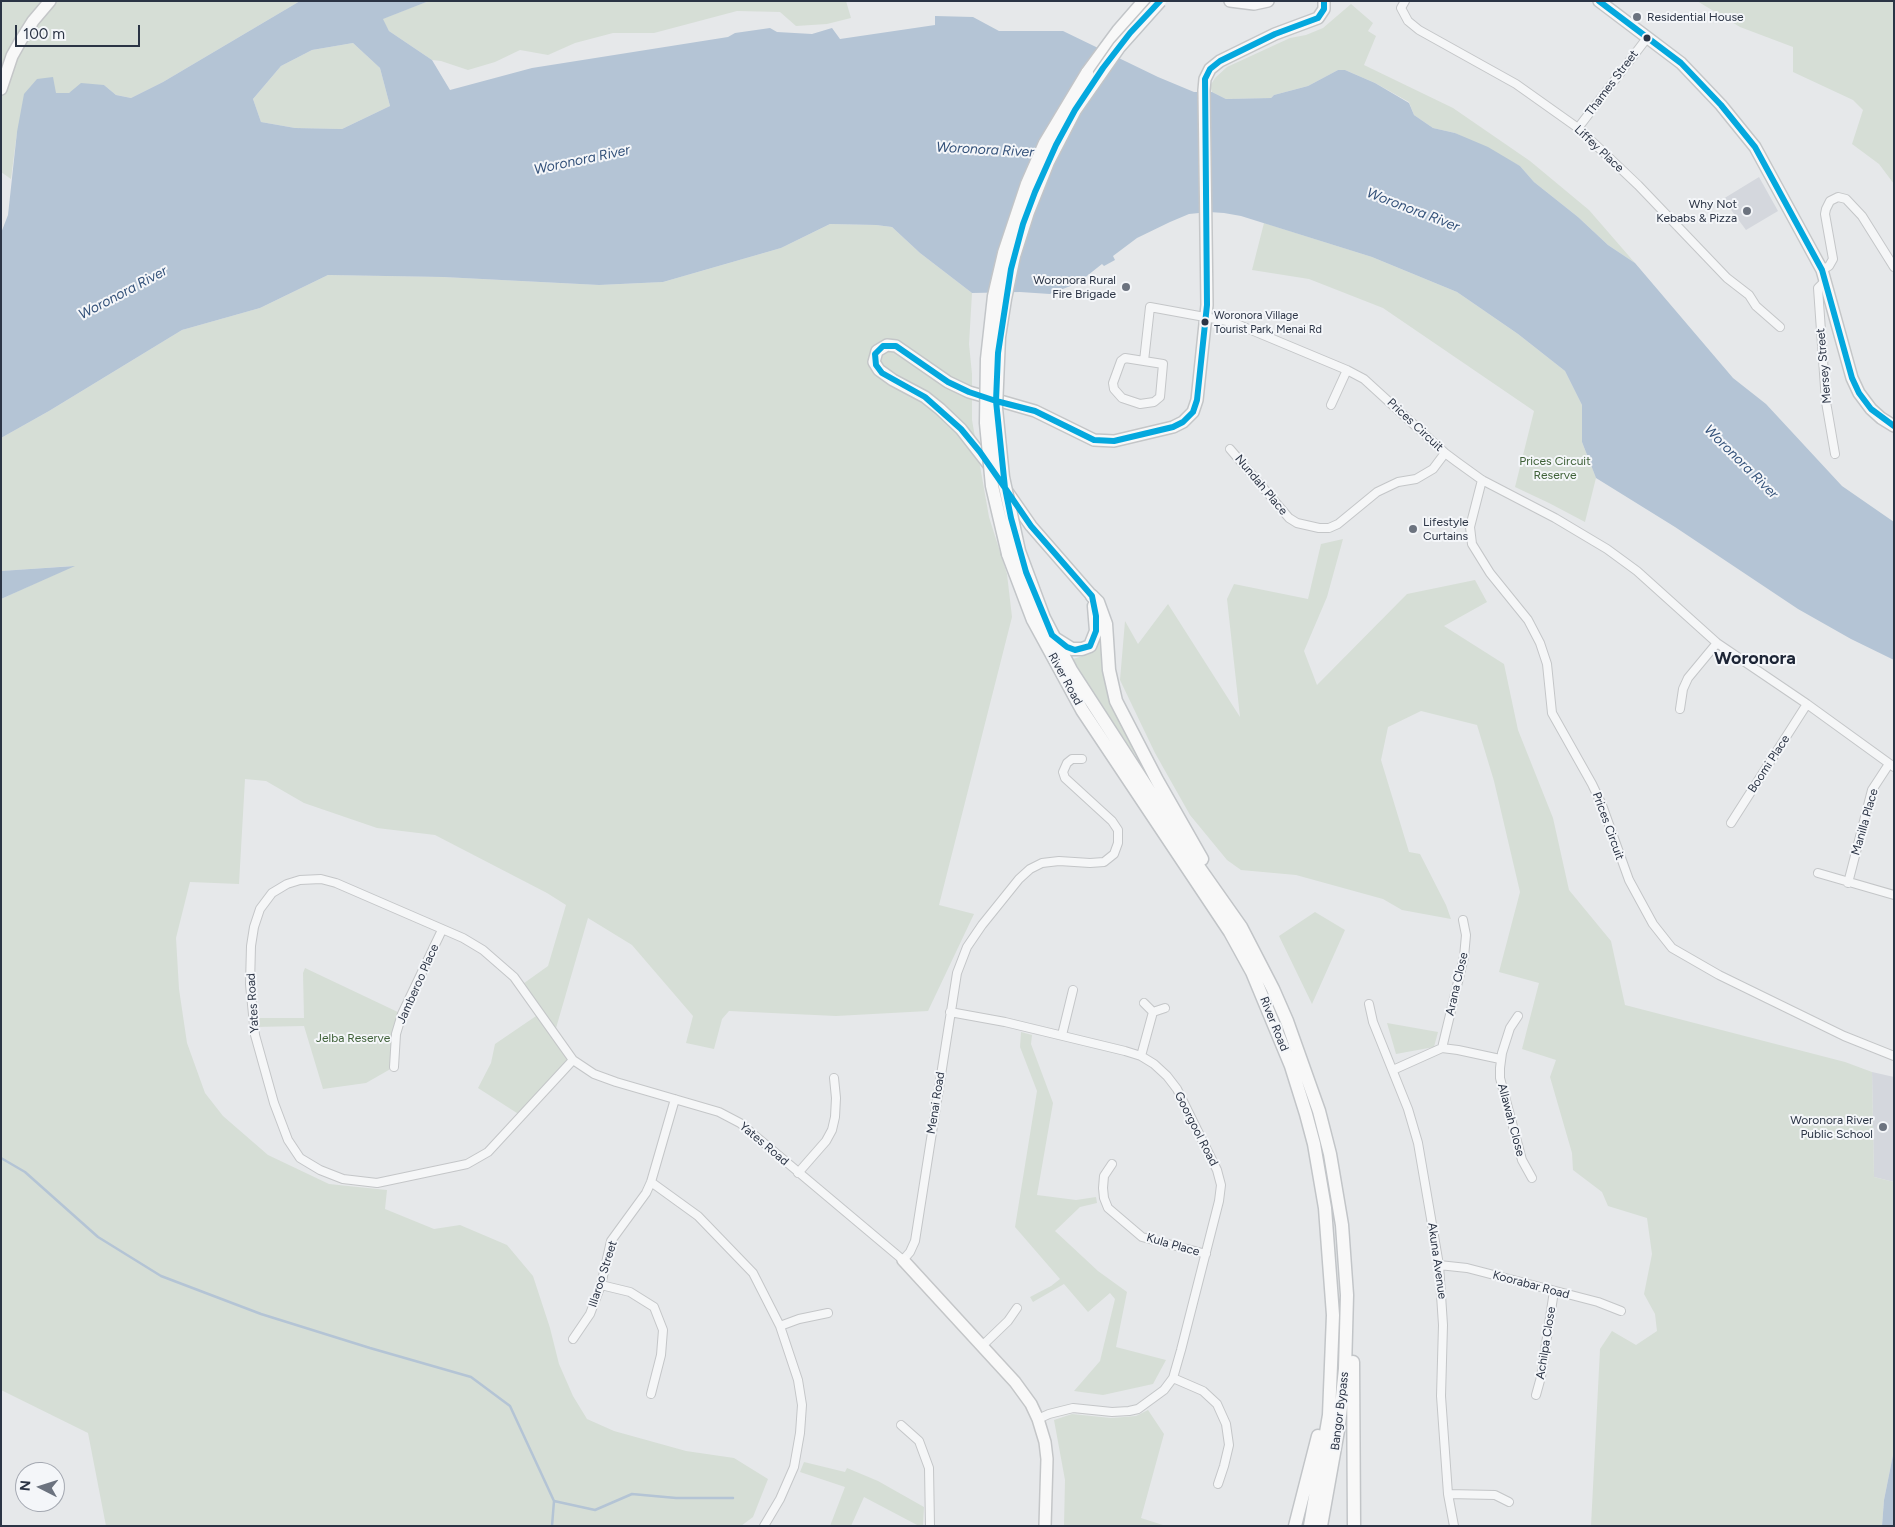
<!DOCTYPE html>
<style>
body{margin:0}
#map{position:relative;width:1895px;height:1527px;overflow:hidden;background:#e6e8ea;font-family:Figtree,sans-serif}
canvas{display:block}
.frame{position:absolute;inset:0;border:2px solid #2b3445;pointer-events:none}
.north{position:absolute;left:15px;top:1462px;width:50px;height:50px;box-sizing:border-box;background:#f4f6f9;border:1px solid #a4a8b1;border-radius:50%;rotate:275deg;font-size:14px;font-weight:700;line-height:20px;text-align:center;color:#2b3445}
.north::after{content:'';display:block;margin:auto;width:18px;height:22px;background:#6c737f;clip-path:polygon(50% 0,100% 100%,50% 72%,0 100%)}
.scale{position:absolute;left:15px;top:25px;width:125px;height:22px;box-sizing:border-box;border:2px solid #2b3445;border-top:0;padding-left:6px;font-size:15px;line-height:18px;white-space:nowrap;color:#2b3445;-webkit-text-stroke:4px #f4f6f9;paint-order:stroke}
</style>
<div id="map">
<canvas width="1895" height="1527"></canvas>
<div class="frame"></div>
<div class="north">N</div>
<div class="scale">100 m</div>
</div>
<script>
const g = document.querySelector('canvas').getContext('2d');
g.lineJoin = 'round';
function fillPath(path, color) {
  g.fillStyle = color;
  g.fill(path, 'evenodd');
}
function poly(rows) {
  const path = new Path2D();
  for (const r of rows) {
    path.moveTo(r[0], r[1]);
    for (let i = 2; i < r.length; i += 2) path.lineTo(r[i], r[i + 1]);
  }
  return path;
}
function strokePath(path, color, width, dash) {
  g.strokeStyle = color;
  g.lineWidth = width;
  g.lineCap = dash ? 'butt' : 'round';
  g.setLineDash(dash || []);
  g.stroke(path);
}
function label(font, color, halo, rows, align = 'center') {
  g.font = font + ' Figtree,sans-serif';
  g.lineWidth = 4;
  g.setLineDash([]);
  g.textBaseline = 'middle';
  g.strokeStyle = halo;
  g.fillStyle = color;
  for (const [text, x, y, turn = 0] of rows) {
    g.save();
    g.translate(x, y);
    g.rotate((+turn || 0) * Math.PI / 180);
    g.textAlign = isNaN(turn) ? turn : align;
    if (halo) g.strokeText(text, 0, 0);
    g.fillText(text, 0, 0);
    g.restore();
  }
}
fillPath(poly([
 [1759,177,1778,211,1746,230,1723,199],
 [1872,1072,1894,1077,1894,1182,1874,1177]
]), '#d4d7dd');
fillPath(poly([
 [1,1,300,1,163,82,131,98,116,95,104,85,69,93,56,93,17,132,11,179,1,172],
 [429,1,846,1,851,18,827,24,796,26,780,12,737,11,654,33,613,33,575,43,548,55,520,50,495,62,468,70,441,61,432,60,389,31,382,19],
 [1697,1,1894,1,1894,184,1879,164,1852,144,1863,110,1853,100,1793,72,1793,47,1740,27],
 [1351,4,1373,23,1368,31,1376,36,1364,65,1453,108,1530,161,1589,210,1635,263,1608,245,1578,217,1534,182,1520,166,1455,133,1433,128,1414,115,1409,102,1375,83,1345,70,1338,70,1308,86,1274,95,1271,98,1226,99,1212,92,1210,86,1215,78,1227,67,1290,38,1306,35,1323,28],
 [353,43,380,68,390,106,342,129,295,128,261,122,253,99,281,66,312,50],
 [1264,223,1372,257,1457,292,1518,334,1565,371,1582,405,1582,442,1596,478,1585,522,1549,503,1515,487,1534,411,1383,308,1309,279,1252,270],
 [830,224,876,225,892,227,920,253,972,293,969,344,972,374,972,420,989,517,1007,574,1012,617,939,905,974,914,928,1011,836,1016,729,1011,722,1019,714,1049,686,1043,693,1016,632,945,588,918,554,1035,573,1060,520,1115,478,1088,491,1063,495,1044,539,1014,520,986,548,966,566,905,547,893,435,835,377,828,304,803,266,781,245,779,239,884,190,882,176,938,179,989,187,1043,205,1093,223,1116,268,1155,329,1184,387,1190,385,1209,434,1229,460,1225,507,1245,533,1276,550,1328,559,1364,573,1396,587,1419,614,1431,686,1451,734,1458,768,1479,753,1517,741,1526,106,1526,88,1433,1,1390,1,599,73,566,1,571,1,438,49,411,182,330,260,308,328,275,443,277,599,285,663,282,781,248],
 [1343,539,1327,597,1304,651,1317,685,1407,594,1475,580,1487,602,1444,626,1504,664,1518,730,1553,818,1569,890,1611,941,1625,1005,1845,1062,1872,1072,1874,1177,1894,1182,1894,1450,1884,1500,1882,1526,1591,1526,1600,1349,1612,1331,1636,1345,1657,1331,1655,1314,1644,1294,1652,1254,1647,1218,1608,1206,1602,1192,1573,1170,1572,1153,1550,1077,1556,1060,1522,1049,1539,983,1499,972,1520,892,1494,781,1477,725,1421,711,1388,727,1381,760,1409,852,1420,854,1446,905,1451,919,1402,910,1383,899,1296,875,1241,870,1227,860,1190,815,1155,753,1120,680,1125,621,1138,644,1168,604,1240,717,1227,599,1234,584,1308,599,1321,544],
 [1101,636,1106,677,1144,763,1142,765,1084,680,1073,659,1092,653,1097,646],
 [1315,912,1345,930,1312,1004,1279,936],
 [305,968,402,1014,394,1067,366,1083,323,1089,304,1026,253,1027,252,1018,304,1018,303,973],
 [1387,1023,1438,1032,1434,1047,1396,1054],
 [1021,1032,1032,1035,1031,1044,1053,1103,1037,1195,1076,1200,1096,1197,1097,1203,1080,1207,1055,1231,1098,1271,1127,1292,1116,1347,1166,1360,1153,1384,1103,1395,1074,1391,1100,1361,1115,1299,1110,1293,1088,1312,1064,1284,1033,1302,1030,1297,1051,1286,1060,1279,1015,1227,1037,1091,1020,1047],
 [1148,1410,1164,1434,1141,1518,1166,1526,1064,1526,1065,1480,1054,1420,1072,1414,1111,1418,1136,1416],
 [804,1462,845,1472,847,1468,878,1481,924,1507,923,1526,919,1526,864,1497,851,1526,830,1526,845,1487,800,1472]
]), '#d6ded6');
fillPath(poly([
 [300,1,429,1,383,19,389,31,432,60,450,90,532,68,728,37,735,33,770,28,777,32,812,34,832,28,840,39,935,25,935,16,973,17,999,31,1063,31,1158,77,1194,92,1212,92,1226,99,1271,98,1274,95,1308,86,1338,70,1345,70,1375,83,1409,103,1414,115,1433,128,1455,133,1488,147,1520,166,1534,182,1578,217,1608,245,1635,263,1733,378,1766,404,1842,486,1894,522,1894,660,1851,639,1798,609,1675,527,1596,478,1582,442,1582,405,1565,371,1518,334,1457,292,1372,257,1241,216,1224,213,1209,212,1189,214,1170,222,1137,238,1113,256,1115,260,1104,266,1102,264,1078,283,1050,294,1020,292,972,293,920,253,892,227,876,225,830,224,781,248,663,282,599,285,443,277,328,275,260,308,182,330,49,411,1,438,1,233,8,215,17,132,24,94,37,79,53,77,56,93,69,93,81,83,104,85,116,95,131,98,163,82],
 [353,43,380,68,390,106,342,129,295,128,261,122,253,99,281,66,312,50],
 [75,566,1,599,1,571],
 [1894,1450,1894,1526,1882,1526,1884,1500]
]), '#b4c4d5');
strokePath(poly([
 [1,1158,25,1172,98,1237,161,1276,261,1314,370,1348,471,1377,510,1406,554,1501,552,1526],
 [554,1501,595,1510,632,1494,676,1498,733,1498]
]), '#b4c4d5', 2.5);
const street = poly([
 [1405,1,1401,8,1408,21,1419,30,1516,84,1578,128,1638,185,1727,278,1749,295,1756,306,1780,327],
 [1578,128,1647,38],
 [1822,270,1829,266,1833,259,1825,214,1826,209,1830,201,1838,197,1846,199,1862,216,1894,267],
 [1825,281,1818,288,1826,402,1835,454],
 [1144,361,1125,358,1121,361,1113,383,1114,389,1122,398,1140,404,1154,402,1160,397,1163,364,1144,361,1150,307,1232,322,1347,370,1364,379,1445,453,1457,462,1482,480,1555,518,1607,549,1637,571,1717,643,1807,704,1894,767],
 [1331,405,1347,370],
 [1230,449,1289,518,1297,523,1319,528,1329,528,1338,524,1377,492,1398,482,1416,479,1433,469,1445,453],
 [1482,480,1470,527,1472,544,1490,573,1528,620,1540,643,1547,664,1552,713,1592,784,1602,805,1629,880,1653,924,1672,948,1719,975,1844,1036,1894,1056],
 [1680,709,1683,689,1688,678,1717,643],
 [1731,823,1807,704],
 [1818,873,1894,895],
 [1848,883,1872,790,1889,764],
 [1144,1003,1153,1012,1165,1008],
 [1369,1004,1373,1022,1408,1109,1418,1143,1439,1265,1443,1325,1441,1396,1448,1494,1454,1526],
 [950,1012,1005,1022,1125,1051,1141,1056,1154,1064,1167,1076,1177,1089,1217,1170,1221,1185,1219,1201,1181,1350,1173,1378,1164,1390,1138,1409,1129,1411,1112,1412,1073,1408,1049,1414,1038,1419],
 [1518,1016,1510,1028,1502,1053,1500,1068,1500,1078,1522,1160,1532,1178],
 [1062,1035,1073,990],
 [1442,1048,1464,957,1466,935,1463,920],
 [1141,1056,1153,1012],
 [573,1060,488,1152,467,1164,377,1183,343,1179,320,1170,300,1158,288,1140,274,1103,255,1035,250,984,251,946,254,927,260,909,272,893,287,884,300,880,321,879,336,883,463,938,483,950,514,977,573,1060,594,1074,616,1082,719,1112,740,1123,903,1260,910,1252,915,1241,957,973,967,947,982,925,1019,879,1030,869,1042,863,1059,861,1090,863,1104,862,1114,854,1118,843,1118,830,1112,821,1065,778,1063,772,1067,763,1072,759,1082,759],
 [394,1067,396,1034,402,1014,442,930],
 [1393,1070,1442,1048,1458,1050,1500,1059],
 [1112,1164,1104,1176,1103,1188,1104,1198,1108,1208,1142,1237,1206,1254],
 [798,1173,826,1141,832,1130,835,1117,836,1098,834,1078],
 [651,1182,698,1216,753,1273,780,1326,798,1380,802,1405,800,1433,794,1467,780,1499,764,1526],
 [1439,1265,1467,1268,1598,1302,1621,1311],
 [601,1285,630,1292,654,1307,663,1330,661,1355,651,1394],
 [780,1326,799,1319,828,1313],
 [573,1339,590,1314,601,1285,611,1241,646,1193,651,1182,675,1099],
 [982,1346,1008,1321,1017,1308],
 [1173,1378,1203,1391,1217,1404,1226,1424,1229,1445,1224,1466,1218,1484],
 [1536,1395,1541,1377,1554,1291],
 [901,1425,919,1441,929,1468,930,1526],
 [1448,1494,1495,1495,1509,1502]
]);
const secondary = poly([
 [1230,1,1254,4,1268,1],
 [1599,1,1681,63,1721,105,1755,147,1822,270,1852,378,1859,393,1871,409,1881,418,1894,426],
 [1,89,12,56,21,40,33,21,50,1],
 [992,469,961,429,940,409,925,397,893,380,879,370,874,362,877,351,887,345,896,346,948,382,969,392,1035,411,1094,440,1114,441,1173,427,1183,422,1193,412,1197,400,1207,305,1204,90,1205,79,1210,69,1220,61,1275,34,1318,18,1324,9,1324,1],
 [1006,490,1031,526,1092,596],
 [903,1260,1015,1382,1031,1404,1038,1419,1045,1442,1047,1459,1045,1526]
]);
const primary = poly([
 [1087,73,1118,31,1144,1],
 [1019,551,1044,618,1071,670,1198,866,1241,927,1273,989,1287,1021,1319,1111,1330,1154,1342,1225,1347,1295,1345,1369,1339,1425,1321,1526],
 [1008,554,1033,620,1082,710,1230,932,1252,972,1291,1066,1306,1114,1314,1144,1325,1208,1333,1315,1329,1415,1310,1526],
 [1092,596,1098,602,1106,624,1109,670,1116,701,1157,780,1202,859],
 [1056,639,1072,649,1082,649,1090,646,1096,631,1094,606],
 [1353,1362,1354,1526],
 [1295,1526,1318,1436]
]);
strokePath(street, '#c4c6c8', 10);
strokePath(secondary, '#c4c6c8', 14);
strokePath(primary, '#c2c5c8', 15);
strokePath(street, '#f5f6f7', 8);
strokePath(secondary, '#f8f8f8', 11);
strokePath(primary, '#f8f8f8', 12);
const primaryBridge = poly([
 [1019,551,1003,477,996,408,999,337,1005,299,1014,256,1028,212,1048,162,1075,110,1119,47,1160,1],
 [1008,554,992,486,986,423,987,359,994,296,1004,253,1027,184,1045,143,1087,73]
]);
strokePath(primaryBridge, '#c2c5c8', 15, []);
strokePath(primaryBridge, '#f8f8f8', 12);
strokePath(poly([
 [1599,1,1681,63,1721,105,1755,147,1822,270,1852,378,1859,393,1871,409,1894,426],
 [996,401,1035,411,1094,440,1114,441,1173,427,1183,422,1193,412,1197,400,1207,305,1205,79,1210,69,1220,61,1275,34,1318,18,1324,9,1324,1],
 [996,401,1005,488],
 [996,401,969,392,948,382,896,346,883,346,875,354,876,365,882,373,925,397,961,429,980,452,1005,488],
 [996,401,998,353,1011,269,1023,224,1035,192,1056,145,1075,110,1103,68,1130,33,1160,1],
 [1005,488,1031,526,1092,596,1096,616,1096,631,1090,646,1075,650,1067,647,1052,635,1026,572,1011,518,1005,488]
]), '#04a8de', 6);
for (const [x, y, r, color] of [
 [1637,17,5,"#6c737f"],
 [1647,38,4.5,"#2b3445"],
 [1747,211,5,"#6c737f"],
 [1126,287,5,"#6c737f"],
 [1205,322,4.5,"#2b3445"],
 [1413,529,5,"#6c737f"],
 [1883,1127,5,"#6c737f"]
]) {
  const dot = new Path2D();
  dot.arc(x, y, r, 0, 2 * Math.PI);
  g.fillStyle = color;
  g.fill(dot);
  strokePath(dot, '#f4f6f9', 2);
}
label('11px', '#2b3445', '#f4f6f9', [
 ["Woronora Village",1214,316],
 ["Tourist Park, Menai Rd",1214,330]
], 'left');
label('12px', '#2b3445', '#f4f6f9', [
 ["Residential House",1647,17,"left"],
 ["Why Not",1737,204],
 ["Kebabs & Pizza",1737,218],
 ["Woronora Rural",1116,280],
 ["Fire Brigade",1116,294],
 ["Lifestyle",1423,522,"left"],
 ["Curtains",1423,536,"left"],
 ["Woronora River",1873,1120],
 ["Public School",1873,1134]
], 'right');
label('12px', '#2b3445', '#f4f6f9', [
 ["Thames Street",1612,83,-53],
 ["Liffey Place",1599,149,43],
 ["Mersey Street",1824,366,-95],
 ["Prices Circuit",1415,425,43],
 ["Nundah Place",1261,485,50],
 ["River Road",1065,679,61],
 ["Boomi Place",1769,764,-57],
 ["Manilla Place",1865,822,-74],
 ["Prices Circuit",1608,826,70],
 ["Jamberoo Place",418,984,-66],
 ["Arana Close",1457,984,-77],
 ["Yates Road",253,1003,-94],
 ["River Road",1274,1024,68],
 ["Menai Road",936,1103,-81],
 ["Allawah Close",1511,1120,75],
 ["Goorgool Road",1196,1129,63],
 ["Yates Road",764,1144,40],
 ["Kula Place",1173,1245,16],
 ["Akuna Avenue",1437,1261,82],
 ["Illaroo Street",603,1274,-72],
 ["Koorabar Road",1531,1285,15],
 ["Achilpa Close",1546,1343,-81],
 ["Bangor Bypass",1340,1411,-83]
]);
label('12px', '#3f6138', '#f4f6f9', [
 ["Prices Circuit",1555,461],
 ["Reserve",1555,475],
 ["Jelba Reserve",353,1038]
]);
label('italic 14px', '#34527a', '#f4f6f9', [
 ["Woronora River",985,150,3],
 ["Woronora River",582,160,-12],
 ["Woronora River",1413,210,21],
 ["Woronora River",123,293,-28],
 ["Woronora River",1741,462,45]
]);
label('bold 18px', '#1d2536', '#f4f6f9', [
 ["Woronora",1755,659]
]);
</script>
